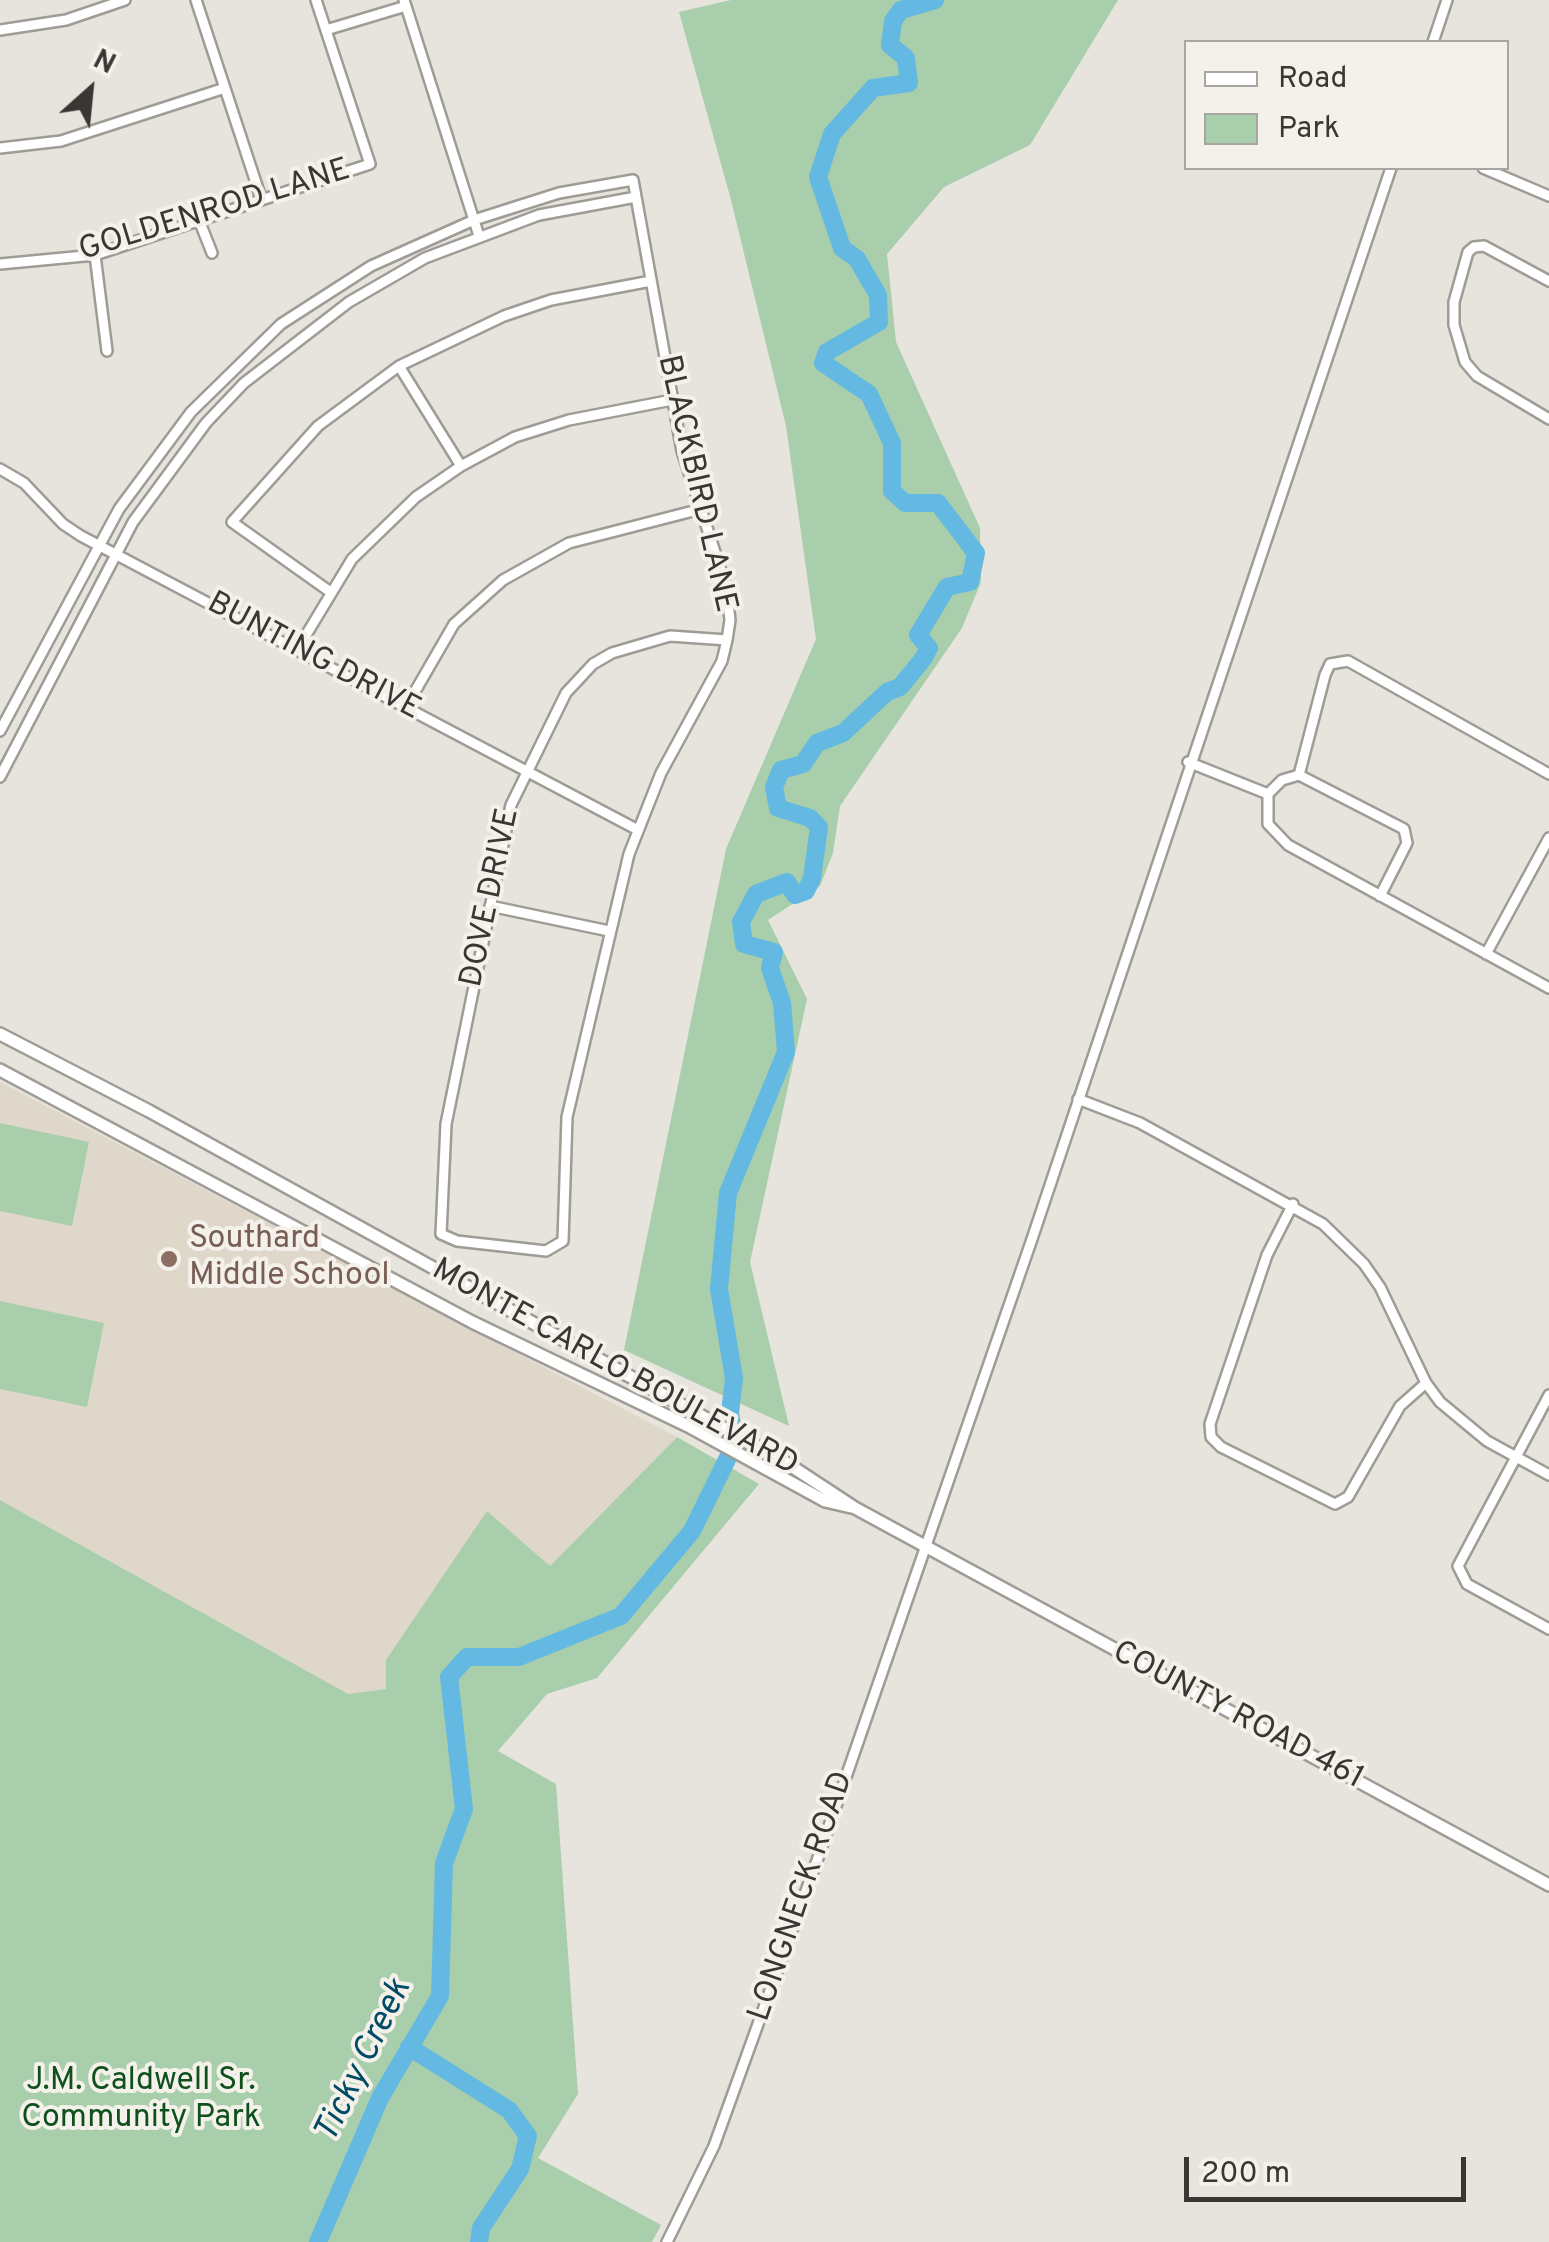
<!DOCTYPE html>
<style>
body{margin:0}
#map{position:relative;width:1549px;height:2242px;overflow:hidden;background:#e7e3dd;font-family:Overpass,sans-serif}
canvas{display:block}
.legend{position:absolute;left:1184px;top:40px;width:325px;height:130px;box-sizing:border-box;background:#f4f0ea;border:2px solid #a9a6a1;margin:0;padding:12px 18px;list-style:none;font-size:30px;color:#383734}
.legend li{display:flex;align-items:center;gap:20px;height:50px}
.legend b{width:50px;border:2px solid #a9a6a1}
.north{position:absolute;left:40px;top:40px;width:100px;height:100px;-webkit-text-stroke:8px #f4f0ea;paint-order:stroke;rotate:27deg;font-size:28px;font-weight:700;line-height:40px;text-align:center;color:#383734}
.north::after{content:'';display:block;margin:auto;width:35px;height:45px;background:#383734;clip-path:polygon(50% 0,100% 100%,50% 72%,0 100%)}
.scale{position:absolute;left:1184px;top:2157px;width:282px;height:45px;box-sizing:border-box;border:5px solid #383734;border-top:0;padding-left:12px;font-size:30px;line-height:35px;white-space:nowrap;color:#383734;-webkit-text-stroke:8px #f4f0ea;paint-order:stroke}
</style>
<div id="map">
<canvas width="1549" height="2242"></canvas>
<ul class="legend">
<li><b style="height:12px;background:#fff"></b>Road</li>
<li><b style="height:28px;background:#a8ceab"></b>Park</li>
</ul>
<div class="north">N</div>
<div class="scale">200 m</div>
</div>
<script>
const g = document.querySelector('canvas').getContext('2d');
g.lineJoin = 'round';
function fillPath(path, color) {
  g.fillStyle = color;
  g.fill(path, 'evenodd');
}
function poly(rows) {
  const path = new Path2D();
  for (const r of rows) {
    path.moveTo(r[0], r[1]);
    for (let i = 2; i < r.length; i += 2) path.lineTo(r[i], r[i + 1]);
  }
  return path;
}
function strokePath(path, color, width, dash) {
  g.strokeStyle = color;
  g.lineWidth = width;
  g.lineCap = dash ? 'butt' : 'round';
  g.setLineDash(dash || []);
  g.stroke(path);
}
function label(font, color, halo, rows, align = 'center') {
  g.font = font + ' Overpass,sans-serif';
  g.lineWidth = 8;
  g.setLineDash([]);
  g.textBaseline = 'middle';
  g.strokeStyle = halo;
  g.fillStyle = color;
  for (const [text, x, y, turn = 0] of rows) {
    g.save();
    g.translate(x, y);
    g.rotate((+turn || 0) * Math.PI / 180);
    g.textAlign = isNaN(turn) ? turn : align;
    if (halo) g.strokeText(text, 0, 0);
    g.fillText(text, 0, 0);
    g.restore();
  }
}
fillPath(poly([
 [0,1082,677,1437,550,1566,487,1512,386,1689,347,1694,0,1500]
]), '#e0d7cb');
fillPath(poly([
 [731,0,1118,0,1030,145,944,187,887,254,896,342,980,528,981,582,962,628,840,806,833,853,820,886,768,920,807,999,750,1262,789,1426,624,1350,726,849,816,639,786,426,731,200,679,12],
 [0,1123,89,1142,72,1226,0,1211],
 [0,1301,104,1323,87,1407,0,1389],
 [677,1437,759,1484,597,1678,547,1694,498,1751,556,1784,578,2094,538,2158,661,2225,652,2242,0,2242,0,1500,348,1694,386,1689,386,1660,487,1511,550,1566]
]), '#a8ceab');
strokePath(poly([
 [409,2047,509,2110,528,2136,520,2169,481,2228,479,2242],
 [318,2242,380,2098,440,1996,444,1863,464,1809,449,1677,467,1657,519,1657,621,1616,692,1531,735,1443,730,1413,734,1378,719,1289,728,1193,786,1052,782,1003,770,968,774,952,744,944,741,922,756,894,787,882,795,895,806,891,812,878,819,827,810,818,778,808,774,787,781,770,803,764,817,743,843,733,887,692,900,687,923,659,929,648,918,635,947,587,970,582,976,553,938,503,905,503,892,491,892,443,869,394,823,363,827,352,879,322,878,295,857,259,842,248,818,177,832,134,873,88,909,83,906,58,890,45,893,21,901,10,935,0]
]), '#63b9e1', 18);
const minor = poly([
 [196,0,261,198],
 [404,0,479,236],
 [0,30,66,20,125,0],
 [326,30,406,6],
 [1433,42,1447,0],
 [0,148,61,141,225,88],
 [1483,168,1549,196],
 [199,220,212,253],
 [95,255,107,351],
 [0,264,95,255,370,164,316,0],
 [1549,281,1484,246,1474,247,1468,252,1454,302,1454,325,1465,362,1477,376,1549,419],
 [399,366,461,466],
 [0,469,24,483,63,524,81,536,638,830],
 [329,591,232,522,318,426,399,366,504,316,551,300,651,281],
 [297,650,352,559,416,497,461,466,515,437,569,420,672,400],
 [406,707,454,624,503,580,569,543,701,509],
 [0,731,119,509,191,412,281,324,371,266,474,220,559,193,633,180,682,451,726,586,730,620,727,640,722,661,661,773,629,854,567,1117,563,1241,546,1251,457,1241,441,1234,446,1124,511,805,566,693,593,664,612,653,670,636,727,640],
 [1188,762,1268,794],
 [1299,775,1325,675,1330,664,1348,661,1549,774],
 [0,777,133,522,206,423,244,383,349,302,425,258,539,215,636,197],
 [1268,794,1268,824,1288,845,1549,988],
 [1268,794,1282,780,1299,775,1404,829,1407,843,1380,896],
 [490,906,609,931],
 [1486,954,1549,838],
 [1078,1099,1140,1123,1323,1224,1364,1264,1380,1287,1426,1383,1440,1402,1487,1441,1549,1475],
 [1293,1204,1267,1255,1210,1424,1211,1437,1221,1447,1335,1504,1348,1497,1400,1406,1426,1383],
 [1549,1395,1458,1566,1467,1584,1549,1629],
 [667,2242,714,2146,819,1855,1032,1239,1391,168]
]);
const major = poly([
 [0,1034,149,1111,785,1462,855,1508,1549,1885],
 [0,1070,472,1322,688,1426,825,1501,851,1507]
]);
strokePath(minor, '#9f9b95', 14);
strokePath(major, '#9f9b95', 16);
strokePath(minor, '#fff', 9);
strokePath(major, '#fff', 11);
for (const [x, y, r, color] of [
 [169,1259,10,"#8d6e63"]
]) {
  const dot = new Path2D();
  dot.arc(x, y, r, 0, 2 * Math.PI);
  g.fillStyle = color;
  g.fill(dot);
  strokePath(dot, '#f4f0ea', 4);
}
label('32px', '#383734', '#f4f0ea', [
 ["GOLDENROD LANE",215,212,-17],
 ["BLACKBIRD LANE",695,484,77],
 ["BUNTING DRIVE",313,658,28],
 ["DOVE DRIVE",492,898,-78],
 ["MONTE CARLO BOULEVARD",614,1369,29],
 ["COUNTY ROAD 461",1237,1717,28],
 ["LONGNECK ROAD",803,1897,-71]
]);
label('32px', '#785e54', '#f4f0ea', [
 ["Southard",189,1241],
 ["Middle School",189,1278]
], 'left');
label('32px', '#0e511d', '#f4f0ea', [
 ["J.M. Caldwell Sr.",141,2083],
 ["Community Park",141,2120]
]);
label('italic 35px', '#004b66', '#f4f0ea', [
 ["Ticky Creek",365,2062,-64]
]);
</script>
